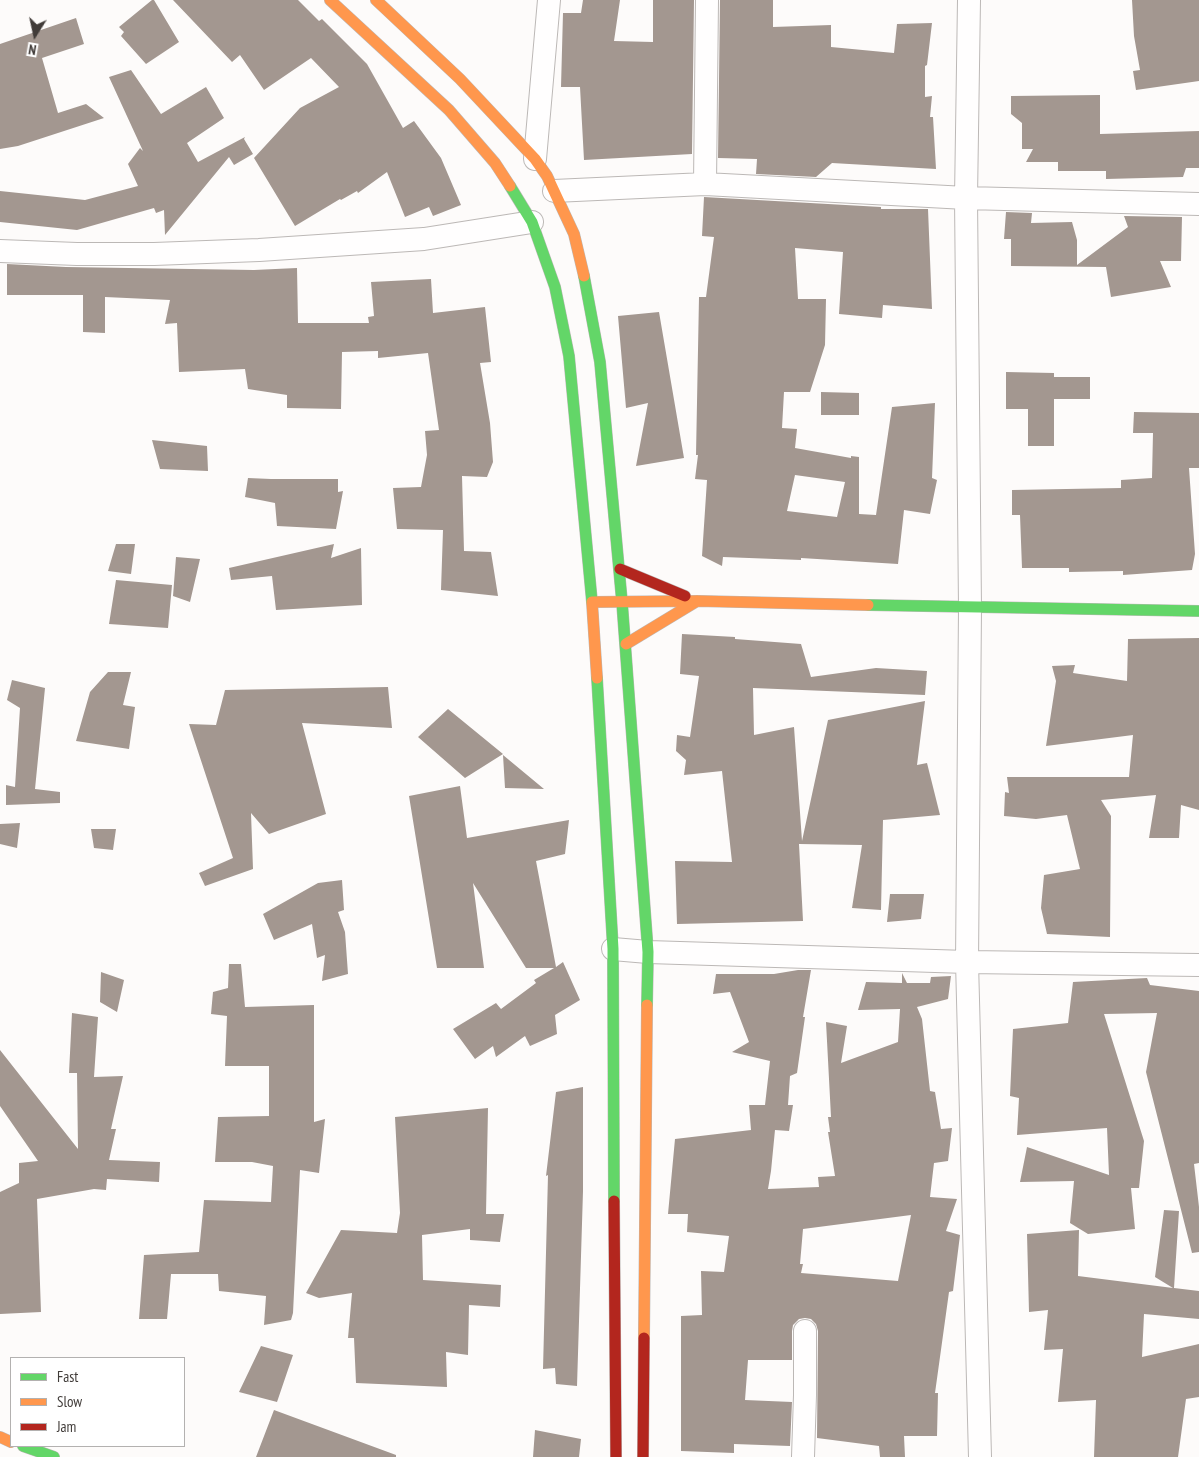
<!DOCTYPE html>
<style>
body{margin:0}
#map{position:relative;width:1199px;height:1457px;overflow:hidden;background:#fdfbfa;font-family:"PT Sans Narrow",sans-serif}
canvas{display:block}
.legend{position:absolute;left:10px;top:1357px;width:175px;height:90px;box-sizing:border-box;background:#fff;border:1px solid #b3b1b0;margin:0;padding:6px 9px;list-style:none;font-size:15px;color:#413c39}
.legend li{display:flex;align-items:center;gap:10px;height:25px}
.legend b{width:25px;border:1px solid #b3b1b0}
.north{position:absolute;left:10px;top:10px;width:50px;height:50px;-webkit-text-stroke:4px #fff;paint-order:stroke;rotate:190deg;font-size:14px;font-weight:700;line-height:20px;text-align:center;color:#413c39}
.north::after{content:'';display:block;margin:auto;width:18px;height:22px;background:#413c39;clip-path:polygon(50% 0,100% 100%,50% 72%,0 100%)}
</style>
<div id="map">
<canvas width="1199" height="1457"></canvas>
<ul class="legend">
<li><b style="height:6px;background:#63d668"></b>Fast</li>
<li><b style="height:6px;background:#ff974d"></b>Slow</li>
<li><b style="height:6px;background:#b3261e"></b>Jam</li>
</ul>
<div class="north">N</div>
</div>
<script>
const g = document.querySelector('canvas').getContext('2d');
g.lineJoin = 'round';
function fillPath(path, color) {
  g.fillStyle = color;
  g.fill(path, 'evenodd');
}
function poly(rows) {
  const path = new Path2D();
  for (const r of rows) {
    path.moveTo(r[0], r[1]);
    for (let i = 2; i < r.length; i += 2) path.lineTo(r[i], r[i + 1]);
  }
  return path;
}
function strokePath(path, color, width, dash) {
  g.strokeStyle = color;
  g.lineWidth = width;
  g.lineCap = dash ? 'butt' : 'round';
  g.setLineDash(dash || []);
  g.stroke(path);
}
fillPath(poly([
 [152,0,154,0,179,42,146,64,121,36,124,32,119,27],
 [173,0,298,0,319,21,322,19,367,64,403,128,414,121,441,158,461,205,433,216,429,207,405,217,387,172,358,193,357,191,341,200,340,199,295,226,254,158,300,108,339,87,311,58,264,90,240,55,232,62],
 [583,0,620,0,614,41,653,42,653,0,694,0,692,154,584,160,580,87,561,87,563,13,581,13],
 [720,0,773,0,773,27,831,25,831,47,894,53,897,24,932,23,927,65,925,66,925,97,932,96,930,117,933,117,936,169,832,163,816,177,756,174,757,159,718,158],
 [1132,0,1199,0,1199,81,1136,90,1133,71,1140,70,1134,36],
 [76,18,84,44,42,58,58,113,86,104,104,118,18,146,0,149,0,44],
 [131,70,161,114,206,87,224,118,187,143,198,162,245,137,244,139,253,154,234,165,229,157,165,235,164,210,156,213,154,208,77,230,0,222,0,191,85,200,138,186,128,164,140,148,143,151,109,77],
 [1100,95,1100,134,1199,131,1199,168,1186,168,1183,177,1106,179,1106,171,1058,171,1058,162,1026,162,1033,149,1022,149,1022,123,1011,114,1011,96],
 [704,197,881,207,881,209,928,209,932,309,883,305,882,318,839,314,843,252,795,248,798,299,826,299,825,345,810,392,784,392,782,428,797,429,795,448,851,458,851,456,859,457,859,514,876,515,892,407,935,403,932,478,937,480,930,514,904,510,898,564,801,558,801,560,723,557,722,566,702,556,707,480,695,479,698,455,696,455,699,297,706,297,714,237,702,236],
 [795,475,845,482,837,517,787,511],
 [1006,212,1032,213,1031,223,1072,222,1077,240,1077,265,1128,227,1124,216,1182,217,1181,261,1160,261,1171,287,1111,297,1106,267,1011,266,1011,239,1004,239],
 [7,264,66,267,254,270,297,268,298,323,369,323,368,317,374,316,371,282,431,279,433,313,485,307,491,362,480,363,490,423,493,462,487,477,462,476,464,551,491,552,498,596,441,590,443,530,397,529,393,488,421,487,427,455,425,431,439,430,428,353,378,358,378,351,342,352,341,409,287,408,287,395,248,389,245,369,179,372,177,323,165,324,170,300,105,297,105,333,83,332,83,295,7,295],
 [659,312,684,458,636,466,648,403,626,408,618,316],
 [1006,372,1054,373,1054,377,1090,377,1090,399,1054,399,1054,446,1028,446,1028,409,1006,409],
 [821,392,859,393,859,415,821,415],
 [1134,412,1199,413,1199,468,1189,468,1195,554,1192,570,1123,575,1123,571,1069,572,1069,568,1022,568,1020,515,1012,515,1012,490,1121,488,1121,480,1152,478,1153,433,1133,433],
 [152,440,207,446,208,471,160,469],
 [248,478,271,479,338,479,338,492,343,491,336,529,277,526,275,503,245,497],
 [116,544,135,544,131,574,108,571],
 [334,544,331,558,361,548,362,605,276,610,272,576,231,580,229,568],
 [176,557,200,559,190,602,173,596],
 [116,580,172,585,168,628,109,624],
 [682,634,735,637,735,639,801,644,811,677,876,668,927,671,925,695,753,688,754,735,794,727,802,841,828,720,925,701,917,765,927,763,940,815,883,820,881,910,852,908,862,845,799,844,803,921,677,924,675,861,732,862,722,771,684,775,686,760,676,751,677,735,690,737,699,676,680,674],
 [1199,638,1199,810,1181,805,1179,838,1149,838,1156,795,1101,800,1111,816,1110,937,1047,934,1041,908,1044,875,1080,869,1067,815,1036,819,1004,816,1005,792,1009,793,1007,777,1129,777,1133,735,1046,746,1056,681,1052,666,1075,665,1073,673,1127,681,1128,639],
 [108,672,131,672,123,705,135,707,129,749,76,741,90,692],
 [12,680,45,688,35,789,60,792,60,803,6,805,6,785,15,787,20,708,7,700],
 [388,687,392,728,302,723,326,814,269,834,251,813,253,869,205,886,199,873,233,858,189,724,216,725,225,690],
 [448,709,503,754,465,778,418,737],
 [503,755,544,789,505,788],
 [460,786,467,838,569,820,565,854,536,861,556,967,563,962,580,1000,555,1015,557,1034,530,1046,525,1036,496,1057,493,1046,475,1059,453,1029,496,1003,501,1009,536,983,534,980,554,968,526,968,473,883,484,968,437,968,409,796],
 [20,823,17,848,0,844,0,824],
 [91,829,116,829,113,850,94,848],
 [342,880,344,910,338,912,345,932,348,974,322,981,325,955,317,958,312,924,274,940,263,914,318,883],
 [890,894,924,894,921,919,887,922],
 [229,964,241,964,245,1007,314,1005,314,1122,325,1119,319,1173,300,1170,293,1313,291,1320,264,1325,266,1296,219,1291,218,1274,171,1274,167,1319,139,1319,144,1255,199,1252,204,1200,271,1202,273,1166,252,1162,215,1162,218,1117,269,1116,269,1066,225,1066,227,1016,211,1014,213,992,228,988],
 [798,970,811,970,803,1017,805,1017,797,1073,790,1076,788,1105,793,1105,789,1131,775,1130,771,1171,768,1189,819,1187,818,1177,835,1176,828,1132,830,1132,828,1117,831,1117,826,1022,847,1026,841,1063,898,1042,900,1009,858,1010,866,982,902,983,902,973,907,983,930,983,931,977,951,976,948,999,917,1007,922,1019,930,1091,935,1092,941,1129,952,1128,948,1161,934,1163,930,1197,957,1199,946,1231,960,1235,953,1291,949,1292,935,1393,938,1393,937,1436,904,1436,905,1457,880,1457,879,1446,817,1438,818,1331,816,1324,811,1319,805,1318,799,1319,793,1325,792,1331,792,1360,748,1360,745,1400,792,1402,790,1446,734,1444,734,1453,681,1451,681,1316,702,1315,701,1271,724,1272,729,1236,687,1232,688,1214,668,1214,675,1139,751,1130,749,1105,765,1105,770,1061,732,1052,749,1042,730,992,713,994,716,974,774,974],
 [911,1215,898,1281,801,1273,803,1264,800,1264,803,1229],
 [101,972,124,980,117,1012,100,1002],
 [1147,978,1150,985,1199,991,1199,1163,1194,1164,1199,1207,1199,1252,1192,1253,1146,1072,1157,1013,1104,1014,1144,1141,1139,1188,1131,1188,1135,1229,1088,1234,1070,1223,1074,1181,1020,1182,1027,1147,1109,1175,1107,1128,1017,1135,1019,1098,1010,1096,1013,1029,1068,1023,1073,982],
 [72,1013,98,1017,94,1077,123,1076,111,1129,116,1129,109,1160,160,1162,159,1182,107,1179,106,1190,94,1189,37,1199,41,1312,0,1314,0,1192,19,1183,19,1163,38,1161,0,1106,0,1050,78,1149,77,1073,69,1073],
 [583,1087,583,1191,577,1386,556,1384,555,1368,543,1369,548,1175,546,1176,556,1092],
 [488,1108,486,1214,504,1214,500,1242,470,1240,470,1229,422,1235,423,1280,501,1285,500,1307,469,1305,468,1355,446,1352,447,1387,356,1383,354,1338,348,1338,352,1293,319,1298,306,1293,341,1230,397,1233,400,1213,395,1117],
 [1164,1210,1179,1211,1174,1288,1199,1291,1199,1319,1144,1314,1142,1357,1199,1344,1199,1397,1186,1399,1178,1457,1094,1457,1096,1400,1058,1402,1063,1349,1044,1350,1048,1310,1029,1312,1027,1234,1079,1230,1078,1276,1173,1288,1155,1277],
 [261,1346,293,1355,277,1402,239,1392],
 [274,1410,396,1455,396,1457,256,1457],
 [535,1430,581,1439,579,1457,533,1457]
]), '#a39790');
const street = poly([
 [969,0,966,198,970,608,967,962,980,1457],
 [535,159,549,0],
 [705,184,707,0],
 [554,191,705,184,966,198,1199,204],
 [0,251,77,254,154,254,259,250,424,239,532,222],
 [613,949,648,952,967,962,1199,965],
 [803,1457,805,1395,805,1331]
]);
const fast = poly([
 [510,186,532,222,555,287,569,356,592,602],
 [584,276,600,362,622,602],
 [622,602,648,952,647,1005],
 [868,605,1199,611],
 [597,678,613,949,614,1201],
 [23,1446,54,1457]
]);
const slow = poly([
 [330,0,449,110,495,163,510,186],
 [376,0,460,79,535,159,547,176,574,234,584,276],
 [626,644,697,601],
 [597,678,592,602,698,601,868,605],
 [644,1338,647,1005],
 [0,1437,11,1442]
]);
const jam = poly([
 [620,569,685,596],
 [614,1201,616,1457],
 [643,1457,644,1338]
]);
strokePath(street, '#bcb8b6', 24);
strokePath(fast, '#bcb8b6', 12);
strokePath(slow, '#bcb8b6', 12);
strokePath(jam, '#bcb8b6', 12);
strokePath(street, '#fffefe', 22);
strokePath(fast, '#63d668', 11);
strokePath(slow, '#ff974d', 11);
strokePath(jam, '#b3261e', 11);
</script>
